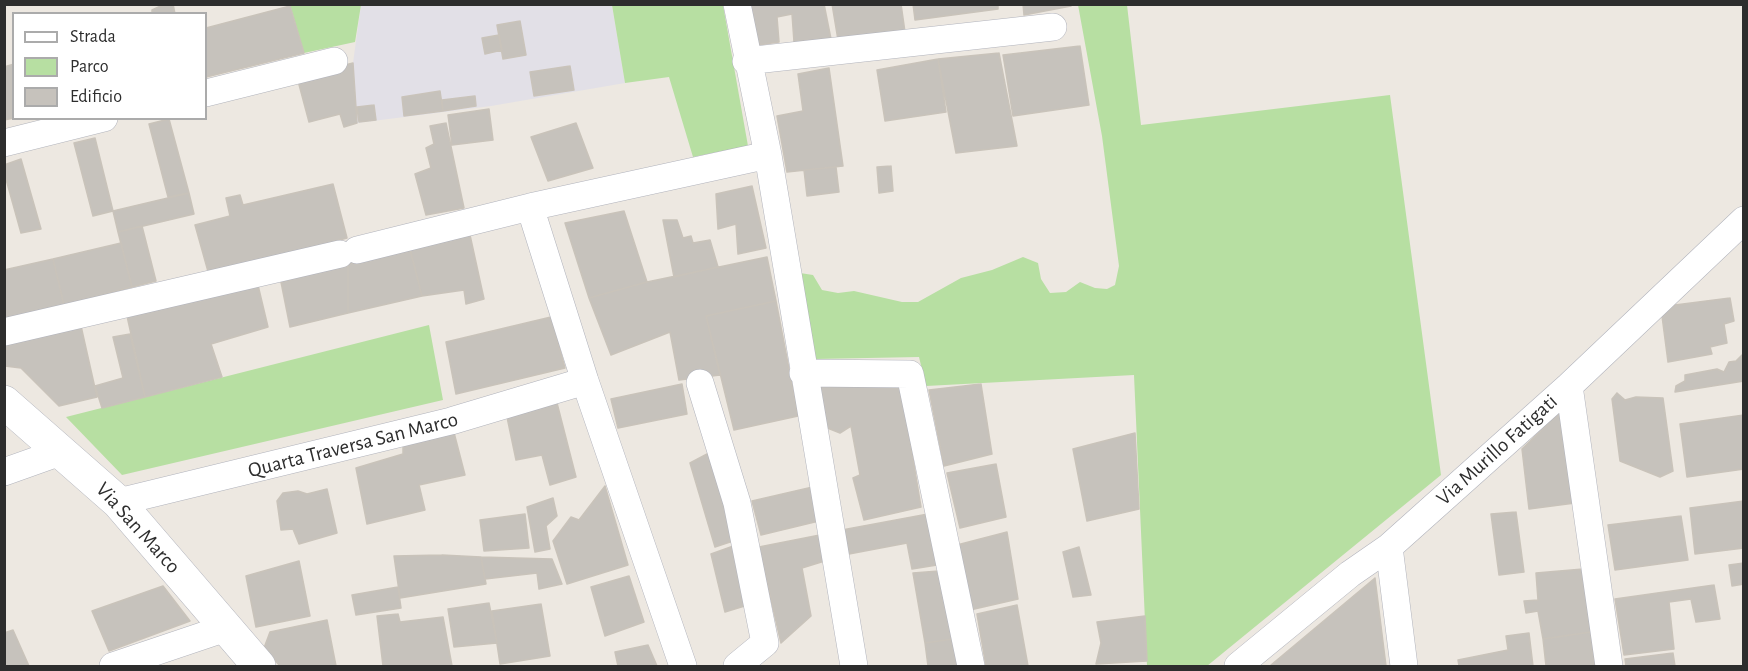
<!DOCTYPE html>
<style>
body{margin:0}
#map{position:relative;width:1748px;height:671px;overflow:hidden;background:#ede8e1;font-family:"Alegreya Sans",sans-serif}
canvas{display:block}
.frame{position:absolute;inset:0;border:6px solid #2d2d2d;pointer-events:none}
.legend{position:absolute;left:12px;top:12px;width:195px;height:108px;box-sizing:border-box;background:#fff;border:2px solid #ababab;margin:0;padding:8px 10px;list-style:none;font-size:18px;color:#2d2d2d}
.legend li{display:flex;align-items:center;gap:12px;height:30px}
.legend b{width:30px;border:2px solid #ababab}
</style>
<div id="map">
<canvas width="1748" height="671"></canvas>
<div class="frame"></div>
<ul class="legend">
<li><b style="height:8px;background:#fff"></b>Strada</li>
<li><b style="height:16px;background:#b7dfa2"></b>Parco</li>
<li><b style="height:16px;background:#c6c2bc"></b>Edificio</li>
</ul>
</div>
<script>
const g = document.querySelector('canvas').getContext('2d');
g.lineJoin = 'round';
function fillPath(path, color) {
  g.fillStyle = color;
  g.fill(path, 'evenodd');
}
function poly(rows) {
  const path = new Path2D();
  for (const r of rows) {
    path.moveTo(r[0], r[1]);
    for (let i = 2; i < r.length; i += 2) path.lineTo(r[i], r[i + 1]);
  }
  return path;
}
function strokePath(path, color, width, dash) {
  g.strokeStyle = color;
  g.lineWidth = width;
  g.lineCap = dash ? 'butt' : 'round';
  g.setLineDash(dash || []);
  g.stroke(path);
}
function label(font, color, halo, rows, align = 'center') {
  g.font = font + ' "Alegreya Sans",sans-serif';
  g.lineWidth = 4.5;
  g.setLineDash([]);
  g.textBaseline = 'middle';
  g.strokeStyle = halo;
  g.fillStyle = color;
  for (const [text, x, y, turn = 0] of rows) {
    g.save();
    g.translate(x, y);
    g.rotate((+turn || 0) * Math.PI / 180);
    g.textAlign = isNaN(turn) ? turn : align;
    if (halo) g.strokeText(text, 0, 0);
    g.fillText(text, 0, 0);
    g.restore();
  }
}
fillPath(poly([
 [361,5,612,5,625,83,491,106,357,123,353,63]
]), '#e2e0e7');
fillPath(poly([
 [290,5,361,5,355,42,304,53],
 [612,5,723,5,748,146,693,157,669,77,625,83],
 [1078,5,1127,5,1141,125,1390,95,1441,475,1207,666,1147,666,1134,375,926,386,919,357,815,359,800,273,813,275,822,290,838,293,854,291,902,302,918,302,961,278,992,270,1023,257,1038,263,1041,279,1050,293,1066,292,1080,282,1095,288,1107,289,1115,285,1119,266,1102,136],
 [429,325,443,400,122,475,66,417]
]), '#b7dfa2');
const building = poly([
 [165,4,173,4,175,14,152,14,152,10,165,4],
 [746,4,824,4,831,39,794,42,792,14,777,17,779,42,751,46,746,4],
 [832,4,901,4,905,32,838,40,832,4],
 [913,4,998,4,998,9,915,20,913,4],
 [1023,4,1070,4,1071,6,1024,15,1023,4],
 [290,6,304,53,206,77,206,28,290,6],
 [520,21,526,55,503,59,497,25,520,21],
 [499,35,502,50,485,54,482,38,499,35],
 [1080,46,1089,105,1013,116,1003,55,1080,46],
 [999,53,1017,146,956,153,938,59,999,53],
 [938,59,946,112,885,121,877,70,938,59],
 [353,63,357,123,344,127,340,114,309,122,297,77,353,63],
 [14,64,14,118,4,120,4,67,14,64],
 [570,66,574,90,534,96,530,72,570,66],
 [829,68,843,166,787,172,777,116,803,111,798,74,829,68],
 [440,91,443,111,404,116,402,97,440,91],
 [475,96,476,106,443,111,442,100,475,96],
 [374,105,376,120,359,122,357,107,374,105],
 [489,109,493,140,452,145,448,115,489,109],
 [169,119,189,193,168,197,149,124,169,119],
 [446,123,464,208,426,215,415,174,431,168,426,148,434,144,430,126,446,123],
 [576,123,593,168,548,181,531,137,576,123],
 [95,138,113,211,93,216,74,143,95,138],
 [21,159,41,229,21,233,4,172,4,165,21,159],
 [891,166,893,191,879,193,877,167,891,166],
 [836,167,839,192,807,196,804,170,836,167],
 [333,184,347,238,209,275,195,225,230,216,226,198,240,195,243,205,333,184],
 [752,186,766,248,738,254,736,224,718,229,716,194,752,186],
 [189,193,194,214,118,232,113,211,189,193],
 [624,211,647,282,589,298,565,223,624,211],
 [663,220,677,220,683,238,691,236,693,243,710,240,718,267,674,277,663,220],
 [142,226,156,281,132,287,118,232,142,226],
 [470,235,484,299,466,304,464,290,422,296,409,245,470,235],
 [121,243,132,287,64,305,53,259,121,243],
 [410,250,422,296,348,313,348,264,410,250],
 [767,257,776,301,706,316,720,375,679,380,670,332,611,355,589,298,647,282,767,257],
 [53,259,64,305,4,320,4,270,53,259],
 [348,264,348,313,290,327,281,282,348,264],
 [257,281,268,327,211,344,222,377,145,397,127,316,257,281],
 [1730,298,1734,321,1724,324,1727,343,1710,347,1712,354,1668,362,1662,316,1675,305,1730,298],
 [776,301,798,416,734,430,706,316,776,301],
 [551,317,565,368,456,394,446,342,551,317],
 [81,326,97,397,59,406,21,368,5,366,4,341,81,326],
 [130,334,145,397,102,408,95,386,123,378,113,337,130,334],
 [1742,355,1744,381,1675,392,1676,386,1685,381,1685,375,1717,369,1724,372,1729,362,1736,361,1742,355],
 [682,384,687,414,618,428,611,399,682,384],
 [981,384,992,454,944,466,929,390,981,384],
 [814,385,901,386,921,507,864,520,853,478,860,475,851,426,840,433,825,427,814,385],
 [1617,393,1625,400,1636,397,1663,398,1673,471,1660,477,1620,461,1612,399,1617,393],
 [557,403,576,477,550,485,542,455,516,460,507,417,557,403],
 [1563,409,1575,503,1529,509,1522,449,1563,409],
 [1744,415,1744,469,1687,477,1680,424,1744,415],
 [451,421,465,475,419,485,425,510,367,524,356,468,403,454,403,433,451,421],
 [1135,433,1139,509,1087,521,1073,449,1135,433],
 [709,453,739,539,715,547,690,463,709,453],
 [996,464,1006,517,960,528,947,473,996,464],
 [605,486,628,565,567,584,553,541,571,517,579,520,605,486],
 [817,486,823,520,761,535,752,501,817,486],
 [327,489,337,533,299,544,293,529,281,530,277,501,283,493,298,491,307,494,327,489],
 [553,498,557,516,546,526,550,549,535,552,527,507,553,498],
 [1744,501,1744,548,1695,554,1690,508,1744,501],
 [1516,512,1524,572,1499,575,1491,514,1516,512],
 [525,514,529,548,484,551,480,520,525,514],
 [928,514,937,565,912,569,907,543,849,554,842,530,928,514],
 [1681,516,1688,560,1615,570,1608,525,1681,516],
 [1007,532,1018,599,970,610,957,545,1007,532],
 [830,533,831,559,802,568,811,616,781,643,759,547,830,533],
 [739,544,751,604,725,612,711,554,739,544],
 [1079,547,1091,595,1073,597,1063,552,1079,547],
 [442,555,481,557,486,584,400,598,394,556,442,555],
 [481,557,552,559,562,584,539,589,537,573,485,579,481,557],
 [299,561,310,616,256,627,246,576,299,561],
 [1744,563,1744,584,1732,586,1729,565,1744,563],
 [1583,569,1591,632,1543,639,1538,611,1526,613,1524,601,1538,600,1536,573,1583,569],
 [939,571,953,639,925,643,913,573,939,571],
 [629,576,644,622,605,636,591,587,629,576],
 [1375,578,1386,666,1272,666,1271,665,1375,578],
 [1714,585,1720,619,1696,622,1691,599,1669,602,1674,649,1624,655,1615,599,1714,585],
 [163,586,190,621,109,651,92,611,163,586],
 [398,587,401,608,356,615,352,595,398,587],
 [489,603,497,643,454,647,448,609,489,603],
 [541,604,550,656,500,664,492,611,541,604],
 [1017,605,1028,666,986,666,977,614,1017,605],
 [398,614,400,622,443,617,452,666,383,666,377,616,398,614],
 [1145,616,1147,661,1096,664,1101,643,1097,622,1145,616],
 [327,620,336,666,280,666,264,648,270,632,327,620],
 [13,630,29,666,4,666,4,633,13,630],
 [1591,632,1595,666,1546,666,1543,639,1591,632],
 [1529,633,1533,666,1459,666,1458,660,1508,650,1506,636,1529,633],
 [953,639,960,666,928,666,925,643,953,639],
 [648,645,657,666,618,666,615,652,648,645],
 [1673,653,1675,666,1626,666,1625,659,1673,653]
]);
fillPath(building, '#c6c2bc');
strokePath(building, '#c9c3ba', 1.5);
const street = poly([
 [746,61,1053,27],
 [206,93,334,61],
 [4,143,104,118],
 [768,155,854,666],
 [530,207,585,381,683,666],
 [357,250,530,207,768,155,737,4],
 [4,332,340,254],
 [803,373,910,374,971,666],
 [700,383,737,503,765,643,737,666],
 [1569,386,1609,666],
 [4,472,63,451],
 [118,502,451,421,585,381],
 [1389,547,1404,666],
 [113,666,226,628],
 [1238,666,1350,574,1389,547,1569,386,1744,220]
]);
const secondary = poly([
 [4,402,118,502,259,666]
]);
strokePath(street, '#b1b3bc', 28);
strokePath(secondary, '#b1b3bc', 34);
strokePath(street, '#fff', 27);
strokePath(secondary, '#fff', 33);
label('21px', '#2d2d2d', '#fff', [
 ["Quarta Traversa San Marco",353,445,-14],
 ["Via Murillo Fatigati",1497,450,-42],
 ["Via San Marco",138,528,48]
]);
</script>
